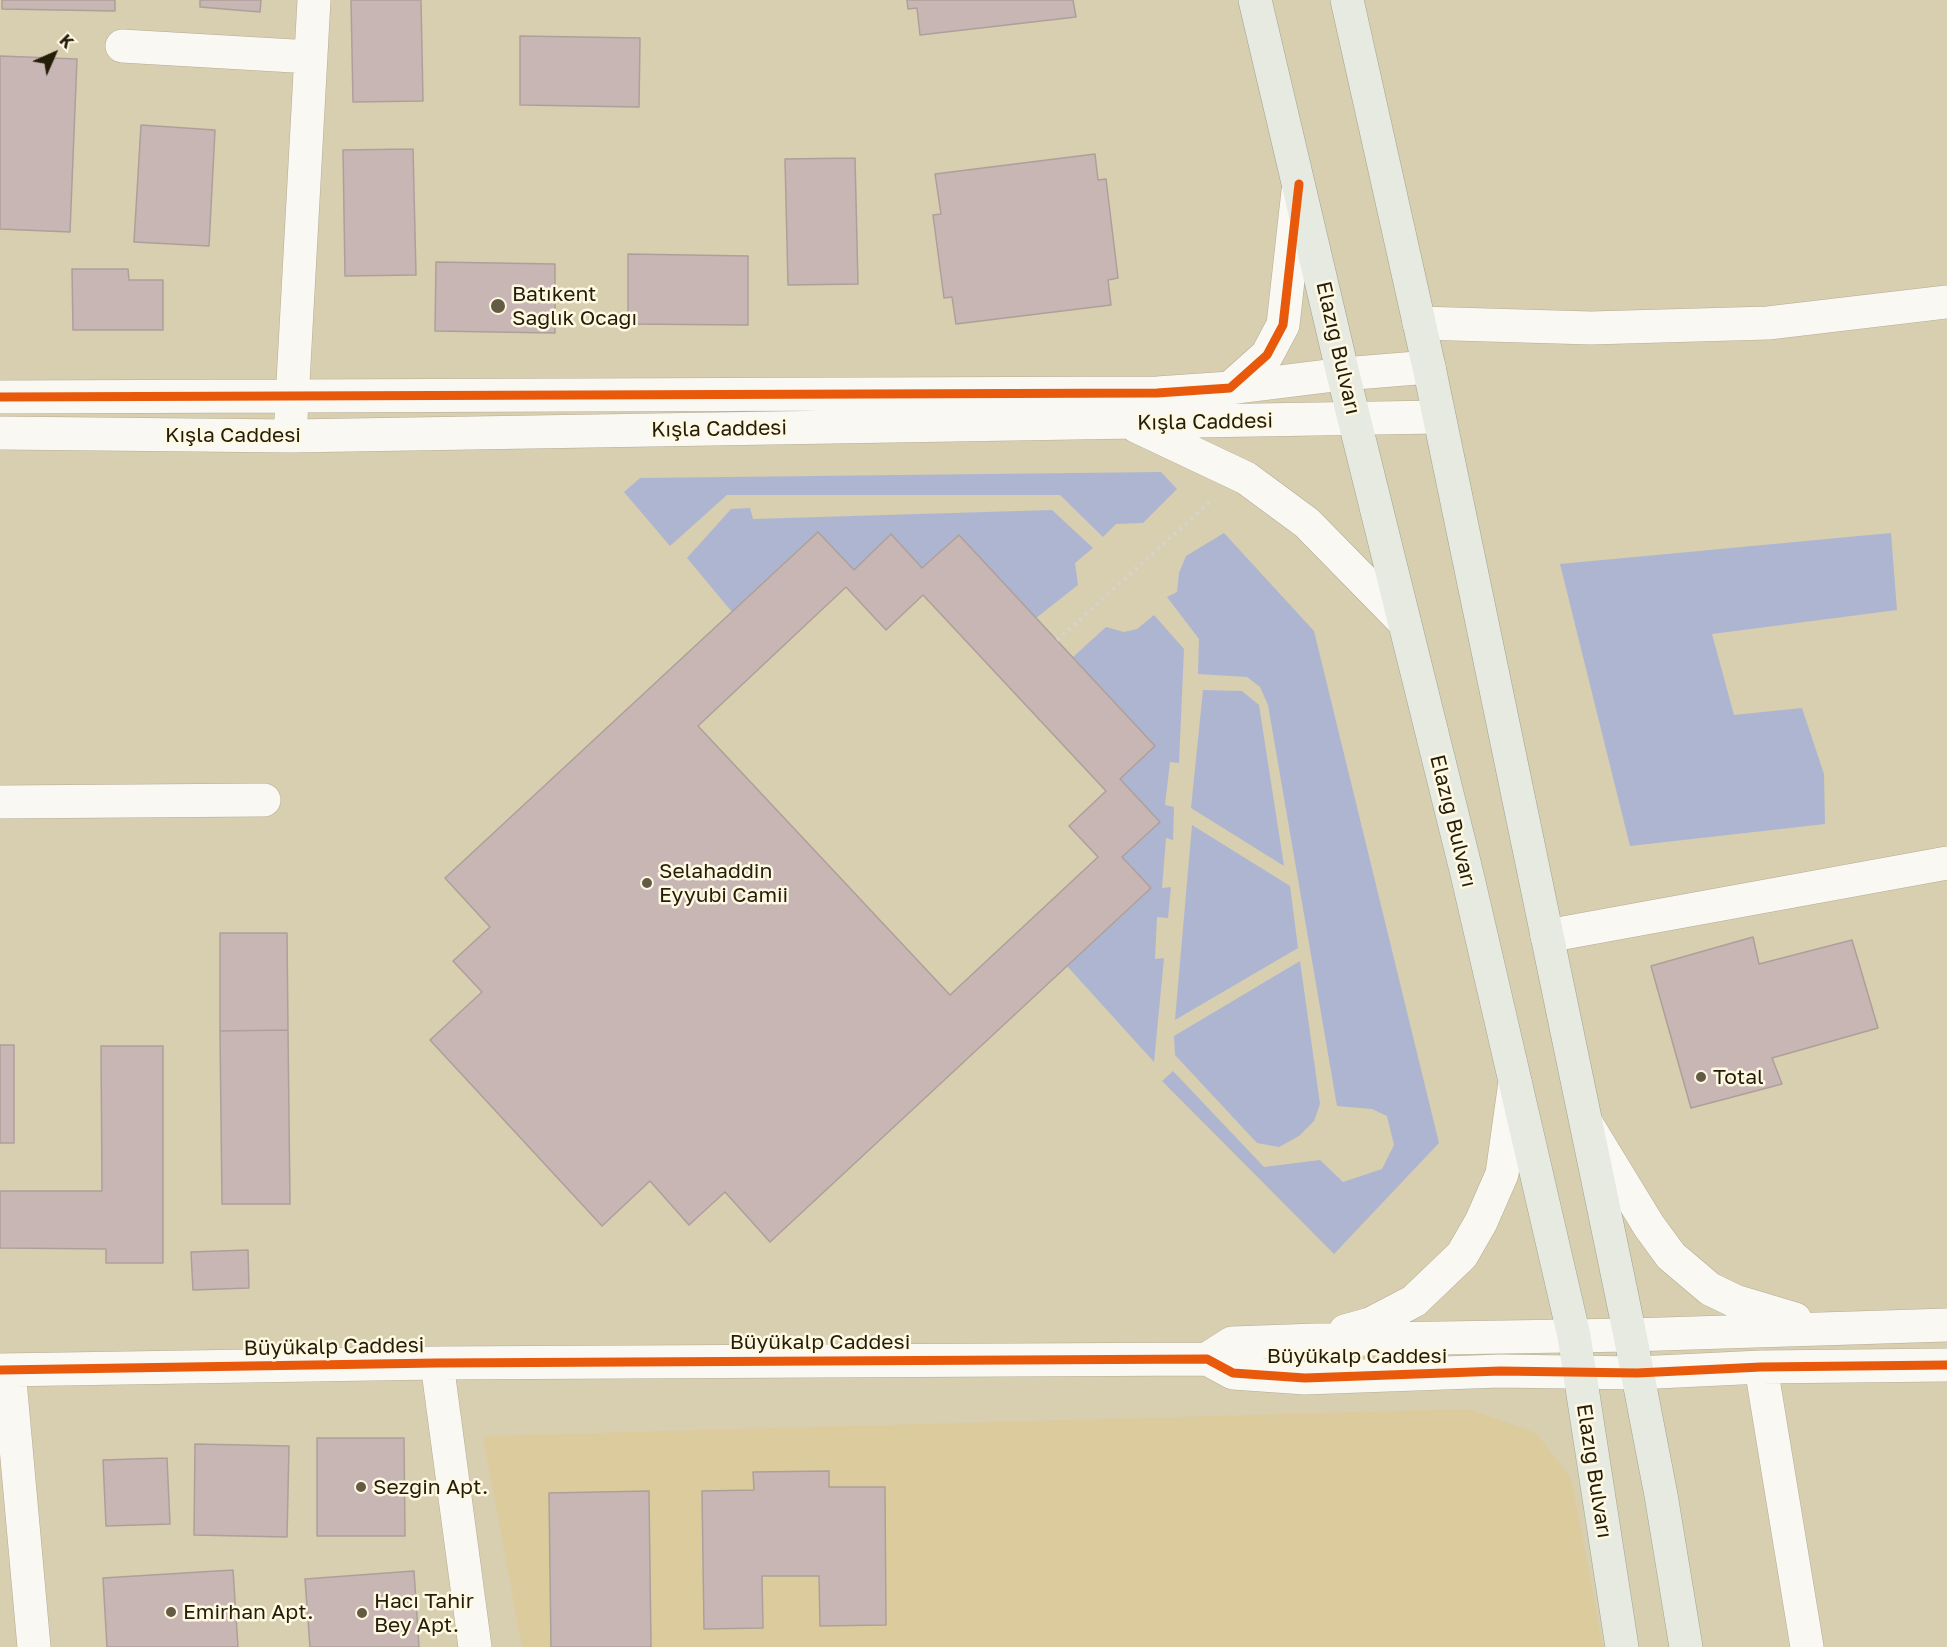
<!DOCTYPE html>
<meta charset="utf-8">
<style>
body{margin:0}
#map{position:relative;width:1947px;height:1647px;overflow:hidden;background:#d8ceb0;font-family:"Golos Text",sans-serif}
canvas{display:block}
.north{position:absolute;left:24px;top:24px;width:60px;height:60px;-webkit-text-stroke:4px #fff8e2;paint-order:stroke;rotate:45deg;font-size:16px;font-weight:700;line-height:24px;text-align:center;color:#241d08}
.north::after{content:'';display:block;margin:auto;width:21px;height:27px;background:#241d08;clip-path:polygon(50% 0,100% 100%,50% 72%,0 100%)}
</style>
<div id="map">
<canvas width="1947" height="1647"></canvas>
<div class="north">K</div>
</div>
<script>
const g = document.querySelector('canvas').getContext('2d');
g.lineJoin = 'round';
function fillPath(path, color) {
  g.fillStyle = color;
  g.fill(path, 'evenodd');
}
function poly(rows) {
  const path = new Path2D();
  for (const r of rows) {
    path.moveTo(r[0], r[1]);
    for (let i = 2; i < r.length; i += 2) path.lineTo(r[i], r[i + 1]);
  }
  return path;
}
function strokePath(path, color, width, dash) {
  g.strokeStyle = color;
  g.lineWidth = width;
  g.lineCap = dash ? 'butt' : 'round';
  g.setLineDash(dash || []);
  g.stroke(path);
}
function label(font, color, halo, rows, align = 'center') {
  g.font = font + ' "Golos Text",sans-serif';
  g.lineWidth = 5;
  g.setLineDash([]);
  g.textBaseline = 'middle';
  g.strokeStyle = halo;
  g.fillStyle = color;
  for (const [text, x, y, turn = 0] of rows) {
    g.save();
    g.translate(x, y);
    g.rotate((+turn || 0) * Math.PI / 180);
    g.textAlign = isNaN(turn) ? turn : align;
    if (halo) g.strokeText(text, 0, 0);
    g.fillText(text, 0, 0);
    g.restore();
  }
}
fillPath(poly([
 [1469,1409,1536,1433,1571,1478,1603,1647,522,1647,483,1436]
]), '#dccc9d');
fillPath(poly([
 [1161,472,1177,489,1143,523,1116,524,1103,537,1060,495,727,495,670,546,624,492,640,478],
 [750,508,753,519,1052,510,1093,548,1075,563,1078,585,1036,618,959,535,922,568,891,535,854,570,818,532,732,612,687,558,731,509],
 [1224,533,1314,631,1439,1143,1334,1254,1162,1081,1173,1071,1264,1167,1320,1160,1343,1182,1382,1169,1394,1145,1387,1116,1372,1109,1337,1106,1268,705,1260,687,1247,677,1198,674,1199,639,1167,597,1177,592,1179,573,1186,556],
 [1891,533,1897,610,1712,634,1734,715,1802,708,1824,774,1825,824,1630,846,1560,564],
 [1154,615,1184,649,1179,763,1170,762,1165,805,1174,807,1173,840,1166,838,1162,888,1171,887,1168,918,1157,917,1155,959,1164,958,1154,1062,1067,966,1151,888,1122,857,1160,822,1120,779,1155,746,1073,657,1106,627,1124,632,1137,629],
 [1203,690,1242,691,1259,705,1284,866,1191,808],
 [1192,825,1290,886,1298,948,1175,1020],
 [1300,961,1320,1104,1314,1121,1299,1136,1279,1147,1257,1143,1175,1055,1174,1036]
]), '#aeb5d1');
const building = poly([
 [2,0,115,0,115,11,2,9,2,0],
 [200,0,261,0,260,12,200,7,200,0],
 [351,0,421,0,423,101,353,102,351,0],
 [907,0,1073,0,1076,17,920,35,917,8,908,9,907,0],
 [520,36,640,38,639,107,520,105,520,36],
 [0,56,77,59,70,232,0,229,0,56],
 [141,125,215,130,209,246,134,242,141,125],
 [413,149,416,275,345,276,343,150,413,149],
 [1095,154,1098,180,1106,179,1118,278,1108,280,1111,305,956,324,952,297,944,298,933,215,941,214,935,174,1095,154],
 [855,158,858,284,788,285,785,159,855,158],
 [628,254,748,256,748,325,628,324,628,254],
 [436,262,555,264,555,333,435,331,436,262],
 [72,269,128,269,129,280,163,280,163,330,73,330,72,269],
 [818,532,854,570,891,534,922,568,959,535,1155,746,1120,779,1160,822,1122,857,1151,888,770,1242,725,1192,689,1225,650,1181,602,1226,430,1040,482,992,453,961,490,927,445,878,818,532],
 [846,587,886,630,923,595,1106,791,1069,826,1098,857,950,995,698,726,846,587],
 [220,933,287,933,288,1030,220,1031,220,933],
 [1753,937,1759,964,1852,940,1878,1028,1772,1058,1782,1084,1691,1108,1651,966,1753,937],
 [288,1030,290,1204,222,1204,220,1031,288,1030],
 [0,1045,14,1045,14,1143,0,1143,0,1045],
 [101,1046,163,1046,163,1263,106,1263,106,1249,0,1248,0,1191,102,1191,101,1046],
 [248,1250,249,1288,193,1290,191,1252,248,1250],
 [317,1438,404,1438,405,1536,317,1536,317,1438],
 [195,1444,289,1446,287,1537,194,1535,195,1444],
 [167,1458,170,1524,106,1526,103,1460,167,1458],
 [829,1471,829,1487,885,1487,886,1625,820,1626,819,1576,762,1576,763,1628,704,1629,702,1491,754,1490,753,1472,829,1471],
 [649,1491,651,1647,551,1647,549,1493,649,1491],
 [233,1570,238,1647,107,1647,103,1578,233,1570],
 [414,1571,419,1647,310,1647,305,1579,414,1571]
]);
fillPath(building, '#c8b6b4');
strokePath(building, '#ada09a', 1.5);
const minor = poly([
 [122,46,311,57],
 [1419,323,1591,328,1768,323,1947,302],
 [1230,388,1343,374,1429,367],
 [0,397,1157,393,1230,388,1267,355,1283,325,1298,191],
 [291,419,314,0],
 [1136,426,1246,478,1307,523,1404,622],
 [0,433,291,436,1438,417],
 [0,802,264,800],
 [1547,936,1947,863],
 [1588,1126,1649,1226,1671,1256,1710,1289,1735,1301,1795,1319],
 [1345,1331,1370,1324,1414,1301,1462,1255,1481,1222,1502,1174,1515,1082],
 [1207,1359,1232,1343,1316,1340,1630,1335,1947,1325],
 [437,1363,475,1647],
 [1761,1367,1807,1647],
 [0,1370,437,1363,1207,1359,1233,1373,1305,1378,1500,1371,1637,1373,1761,1367,1947,1365],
 [9,1370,34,1647]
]);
const major = poly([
 [1255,0,1343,374,1467,874,1574,1336,1622,1647],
 [1347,0,1429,367,1630,1335,1661,1495,1686,1647]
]);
strokePath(minor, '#b4ac94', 34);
strokePath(major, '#a0a590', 34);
strokePath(poly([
 [1057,640,1212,500]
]), '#d6d3ca', 4, [3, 4.5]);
strokePath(minor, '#f9f8f3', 33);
strokePath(major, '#e6eae1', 33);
strokePath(poly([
 [0,397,1157,393,1230,388,1267,355,1283,325,1299,184],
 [0,1370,437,1363,1207,1359,1233,1373,1305,1378,1500,1371,1637,1373,1761,1367,1947,1365]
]), '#e8590c', 9);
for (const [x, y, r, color] of [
 [498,306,8,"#635b43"],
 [647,883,6,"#635b43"],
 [1701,1077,6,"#635b43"],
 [361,1487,6,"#635b43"],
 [171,1612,6,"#635b43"],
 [362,1613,6,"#635b43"]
]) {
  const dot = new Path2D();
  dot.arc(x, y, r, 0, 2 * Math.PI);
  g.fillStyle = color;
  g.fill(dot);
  strokePath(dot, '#fff8e2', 2);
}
label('21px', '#241d08', '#fff8e2', [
 ["Batıkent",512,294],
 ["Saglık Ocagı",512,318],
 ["Selahaddin",659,871],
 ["Eyyubi Camii",659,895],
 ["Total",1713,1077],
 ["Sezgin Apt.",373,1487],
 ["Hacı Tahir",374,1601],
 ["Bey Apt.",374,1625],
 ["Emirhan Apt.",183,1612]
], 'left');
label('21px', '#241d08', '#fff8e2', [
 ["Elazığ Bulvarı",1338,348,77],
 ["Kışla Caddesi",1205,422,-1],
 ["Kışla Caddesi",719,429,-1],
 ["Kışla Caddesi",233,435],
 ["Elazığ Bulvarı",1453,821,76],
 ["Büyükalp Caddesi",820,1342],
 ["Büyükalp Caddesi",334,1347,-1],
 ["Büyükalp Caddesi",1357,1356],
 ["Elazığ Bulvarı",1594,1471,81]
]);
</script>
